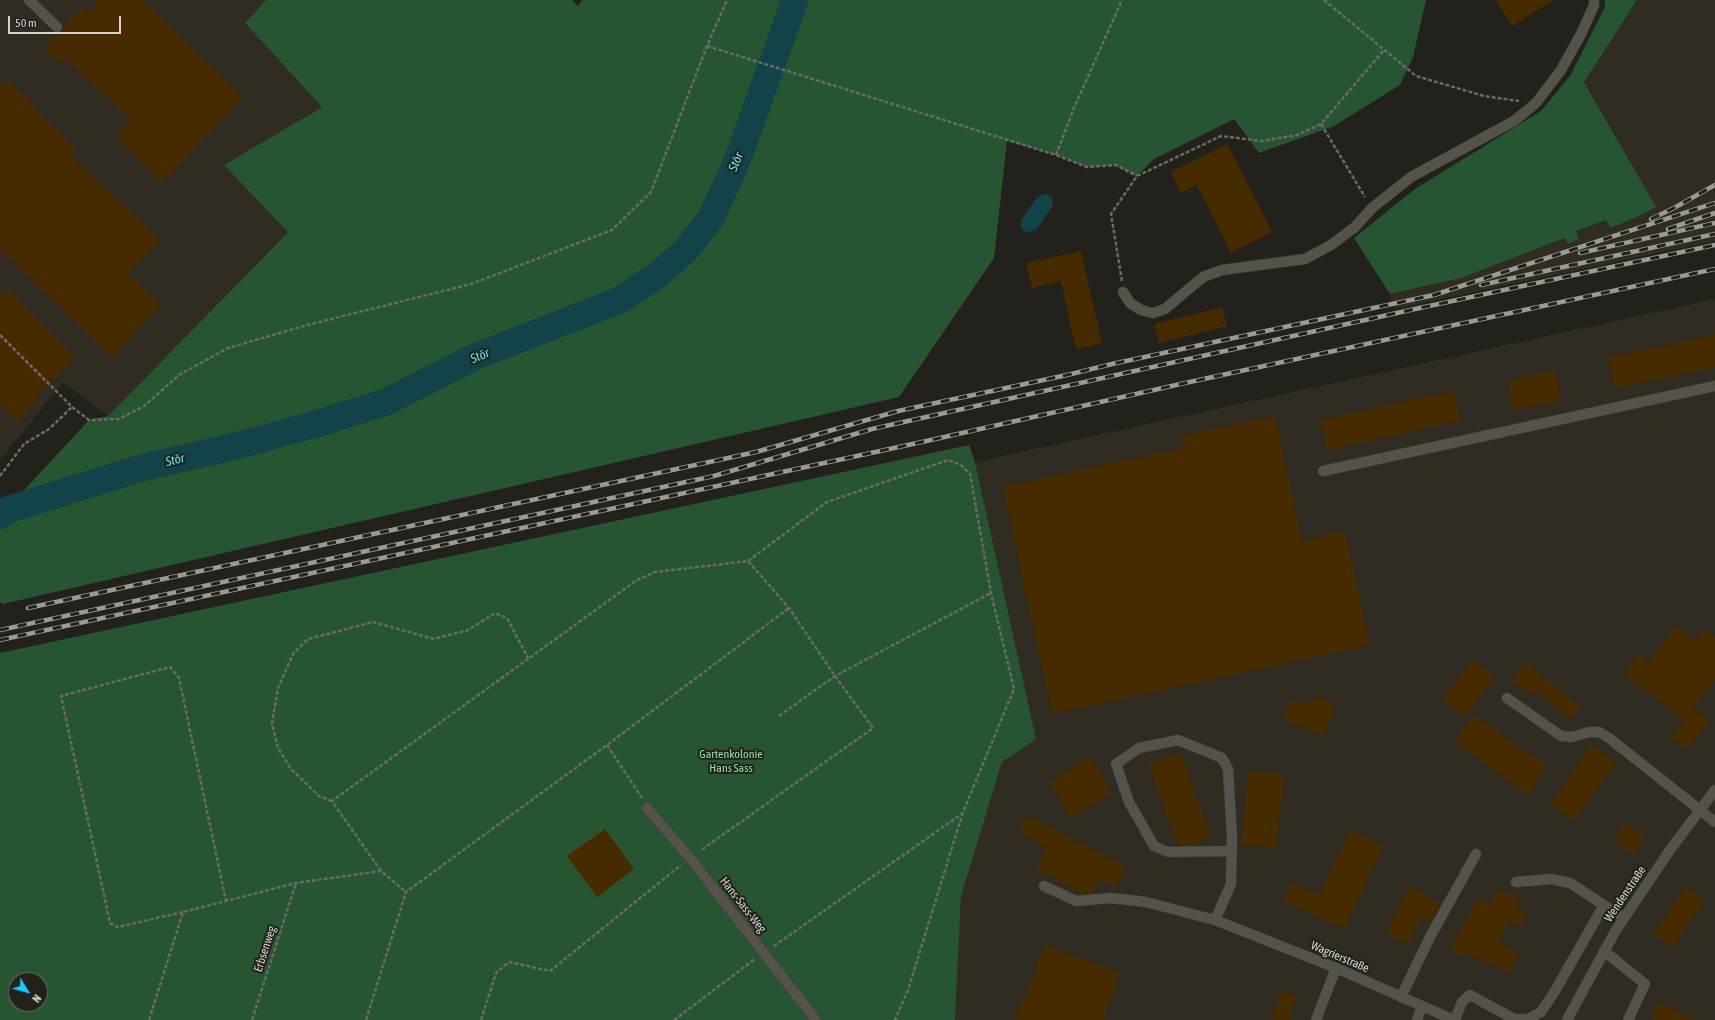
<!DOCTYPE html>
<meta charset="utf-8">
<style>
body{margin:0}
#map{position:relative;width:1715px;height:1020px;overflow:hidden;background:#23211b;font-family:"Asap Condensed",sans-serif}
canvas{display:block}
.north{position:absolute;left:8px;top:972px;width:40px;height:40px;box-sizing:border-box;background:#23211b;border:1px solid #6a6963;border-radius:50%;rotate:127deg;font-size:11px;font-weight:700;line-height:16px;text-align:center;color:#d5d4d0}
.north::after{content:'';display:block;margin:auto;width:14px;height:18px;background:#1cc9fc;clip-path:polygon(50% 0,100% 100%,50% 72%,0 100%)}
.scale{position:absolute;left:8px;top:16px;width:113px;height:18px;box-sizing:border-box;border:2px solid #d5d4d0;border-top:0;padding-left:5px;font-size:12px;line-height:14px;white-space:nowrap;color:#d5d4d0;-webkit-text-stroke:3px #23211b;paint-order:stroke}
</style>
<div id="map">
<canvas width="1715" height="1020"></canvas>
<div class="north">N</div>
<div class="scale">50 m</div>
</div>
<script>
const g = document.querySelector('canvas').getContext('2d');
g.lineJoin = 'round';
function fillPath(path, color) {
  g.fillStyle = color;
  g.fill(path, 'evenodd');
}
function poly(rows) {
  const path = new Path2D();
  for (const r of rows) {
    path.moveTo(r[0], r[1]);
    for (let i = 2; i < r.length; i += 2) path.lineTo(r[i], r[i + 1]);
  }
  return path;
}
function strokePath(path, color, width, dash) {
  g.strokeStyle = color;
  g.lineWidth = width;
  g.lineCap = dash ? 'butt' : 'round';
  g.setLineDash(dash || []);
  g.stroke(path);
}
function label(font, color, halo, rows, align = 'center') {
  g.font = font + ' "Asap Condensed",sans-serif';
  g.lineWidth = 4;
  g.setLineDash([]);
  g.textBaseline = 'middle';
  g.strokeStyle = halo;
  g.fillStyle = color;
  for (const [text, x, y, turn = 0] of rows) {
    g.save();
    g.translate(x, y);
    g.rotate((+turn || 0) * Math.PI / 180);
    g.textAlign = isNaN(turn) ? turn : align;
    if (halo) g.strokeText(text, 0, 0);
    g.fillText(text, 0, 0);
    g.restore();
  }
}
fillPath(poly([
 [0,0,266,0,245,23,322,107,224,165,288,231,108,416,63,382,0,460],
 [1637,0,1715,0,1715,241,1395,309,1390,294,1461,278,1565,238,1568,243,1579,239,1576,231,1606,220,1610,228,1635,218,1655,207,1584,81],
 [1715,299,1715,1020,955,1020,961,896,1002,762,1036,739,975,462]
]), '#302c21');
fillPath(poly([
 [266,0,572,0,578,6,582,0,1426,0,1413,57,1400,85,1334,126,1259,153,1234,119,1154,159,1137,176,1116,165,1087,167,1056,155,1007,141,994,258,899,397,3,604,0,602,0,516,89,420,108,416,288,232,224,165,322,107,245,23],
 [1605,0,1637,0,1584,82,1656,207,1635,218,1610,228,1606,220,1576,231,1579,239,1568,244,1565,238,1461,278,1390,294,1354,238,1415,189,1541,111,1570,76,1605,7],
 [969,445,975,462,1036,739,1002,762,961,896,955,1020,0,1020,0,653],
 [16,980,40,980,40,1004,16,1004]
]), '#285531');
fillPath(poly([
 [1044,194,1050,195,1053,200,1052,207,1036,230,1030,232,1023,231,1020,226,1022,219,1037,197]
]), '#124349');
strokePath(poly([
 [0,516,7,510,138,469,247,443,316,424,386,402,472,358,620,300,659,274,686,250,711,218,737,161,795,0]
]), '#124349', 27);
fillPath(poly([
 [99,0,141,0,243,97,162,182,116,137,131,120,64,57,59,63,43,49,57,33,62,31,63,27,81,8,87,14],
 [1496,0,1554,0,1512,26],
 [8,80,39,110,37,111,76,149,70,155,160,241,127,274,161,306,112,357,0,249,0,88],
 [1227,144,1272,232,1231,253,1197,185,1181,193,1171,172],
 [1081,251,1102,343,1076,349,1061,281,1032,288,1026,263],
 [8,290,75,357,42,390,43,391,18,422,0,404,0,297],
 [1222,307,1227,326,1159,343,1154,324],
 [1715,335,1715,367,1615,388,1608,358],
 [1555,370,1561,400,1514,411,1508,381],
 [1454,391,1460,421,1327,450,1321,420],
 [1275,416,1302,541,1345,531,1370,645,1052,714,1003,487,1184,448,1181,436],
 [1677,626,1695,641,1705,629,1715,637,1715,680,1693,708,1710,721,1687,750,1671,738,1684,720,1624,674,1638,655,1648,663],
 [1472,660,1495,676,1465,717,1443,700],
 [1525,662,1580,707,1571,719,1535,689,1530,694,1512,679],
 [1315,696,1336,704,1324,736,1283,720,1292,699,1310,706],
 [1474,715,1547,766,1528,794,1455,742],
 [1592,745,1616,762,1573,821,1550,804],
 [1181,753,1211,837,1189,845,1178,845,1148,764],
 [1090,757,1112,792,1071,818,1049,783],
 [1249,771,1284,775,1276,848,1241,844],
 [1027,816,1126,867,1116,887,1100,879,1092,893,1084,894,1036,869,1047,847,1019,833],
 [1626,823,1645,837,1633,854,1614,839],
 [605,829,634,869,597,897,567,856],
 [1350,830,1383,845,1345,929,1284,901,1293,883,1320,895],
 [1409,887,1441,903,1431,921,1422,917,1408,944,1386,933],
 [1686,887,1705,900,1672,947,1653,934],
 [1499,889,1520,900,1516,907,1528,913,1520,928,1510,922,1498,942,1519,954,1509,973,1488,961,1487,964,1466,952,1464,957,1450,949,1478,899,1490,906],
 [1045,945,1120,973,1103,1020,1014,1020,1024,996,1026,996],
 [1283,990,1297,996,1288,1020,1271,1020],
 [1660,1002,1697,1020,1651,1020]
]), '#462b00');
const minor = poly([
 [29,0,57,27],
 [1123,292,1130,303,1141,310,1153,313,1165,309,1203,277,1222,270,1305,259,1331,245,1355,227,1372,208,1411,177,1514,121,1536,103,1561,70,1581,34,1594,5,1594,0],
 [1323,471,1715,386],
 [1507,698,1561,736,1572,737,1589,732,1599,732,1609,738,1715,822],
 [647,808,690,858,816,1020],
 [1516,882,1551,879,1570,883,1624,918],
 [1044,886,1076,901,1111,898,1146,902,1215,920,1336,968,1454,1020],
 [1215,920,1231,884,1232,837,1228,769,1222,758,1178,740,1139,748,1116,764,1129,802,1154,846,1168,852,1232,851],
 [1604,951,1645,984,1628,1020],
 [1401,997,1430,937,1476,854],
 [1316,1020,1336,968],
 [1417,1020,1422,1006],
 [1455,1020,1462,1002,1470,995,1514,1019,1528,1019,1541,1012,1555,991,1604,905],
 [1567,1020,1616,930,1670,850,1715,790]
]);
strokePath(minor, '#403f3b', 11);
strokePath(poly([
 [1324,0,1416,76,1484,96,1519,101],
 [707,46,1056,155,1087,167,1116,165,1137,176],
 [1321,124,1365,197],
 [1056,155,1074,108,1122,0],
 [1122,281,1111,214,1137,176,1221,136,1261,141,1297,135,1321,124,1384,50],
 [0,335,72,407,89,420,119,419,144,406,179,375,228,348,311,324,471,284,612,230,651,192,707,46,727,0],
 [0,476,24,444,49,429,72,407],
 [748,561,827,502,948,460,961,465,970,474,991,593,1014,689,963,812,908,990,895,1020],
 [779,716,835,676,991,593],
 [607,745,642,798],
 [332,801,319,796,291,769,278,748,272,723,278,688,293,654,308,639,373,622,434,639,468,630,495,613,507,618,528,658],
 [381,871,332,801,637,580,655,572,748,561,789,608,835,676,873,728,700,851],
 [183,912,118,927,110,923,61,696,170,667,179,678,226,901],
 [774,946,963,813],
 [149,1020,183,912,296,883,381,871,406,892],
 [252,1020,296,883],
 [366,1020,406,892,607,745,789,608],
 [481,1020,496,973,509,962,550,971,681,865],
 [674,1020,755,959]
]), '#6b6a65', 2.5, [4, 2]);
strokePath(minor, '#54524b', 10);
const rail = poly([
 [1651,219,1674,208,1715,185],
 [1668,229,1715,213],
 [1580,253,1715,223],
 [1481,285,1715,234],
 [1063,376,1112,364,1434,295,1715,203],
 [28,608,756,452,898,411,1067,375],
 [0,630,714,476,872,429,1415,309,1715,245],
 [0,640,922,442,1185,383,1715,269]
]);
strokePath(rail, '#9b9a95', 4.5);
strokePath(rail, '#23211b', 3, [9]);
label('12px', '#93de9f', '#23211b', [
 ["Gartenkolonie",731,754],
 ["Hans Sass",731,768]
]);
label('12px', '#d5d4d0', '#23211b', [
 ["Wendenstraße",1625,894,-56],
 ["Hans-Sass-Weg",743,905,52],
 ["Erbsenweg",265,949,-72],
 ["Wagrierstraße",1340,957,23]
]);
label('italic 13px', '#64e7f8', '#23211b', [
 ["Stör",736,162,-68],
 ["Stör",480,356,-23],
 ["Stör",175,460,-13]
]);
</script>
